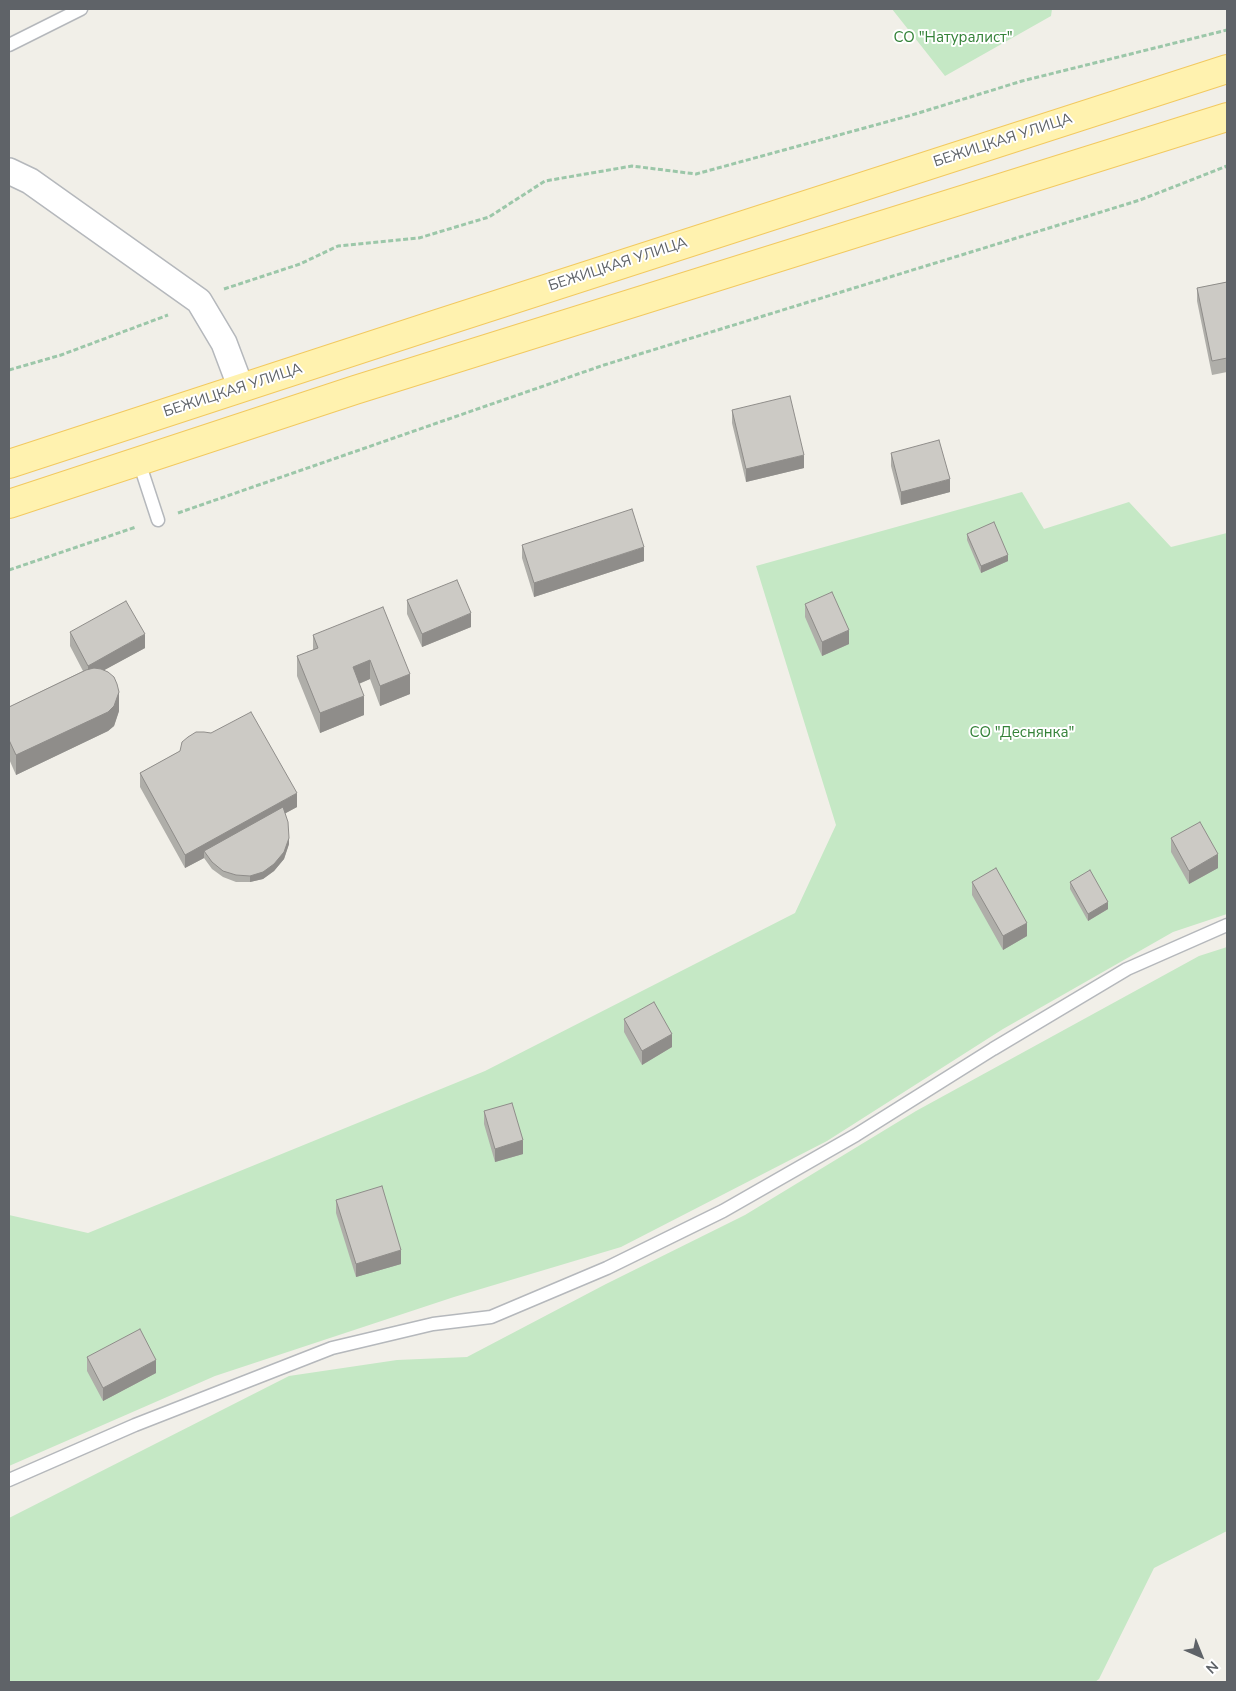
<!DOCTYPE html>
<meta charset="utf-8">
<style>
body{margin:0}
#map{position:relative;width:1236px;height:1691px;overflow:hidden;background:#f1efe8;font-family:"Nunito Sans",sans-serif}
canvas{display:block}
.frame{position:absolute;inset:0;border:10px solid #5f6368;pointer-events:none}
.north{position:absolute;left:1176px;top:1631px;width:50px;height:50px;-webkit-text-stroke:4px #fff;paint-order:stroke;rotate:136deg;font-size:14px;font-weight:700;line-height:20px;text-align:center;color:#5f6368}
.north::after{content:'';display:block;margin:auto;width:18px;height:22px;background:#5f6368;clip-path:polygon(50% 0,100% 100%,50% 72%,0 100%)}
</style>
<div id="map">
<canvas width="1236" height="1691"></canvas>
<div class="frame"></div>
<div class="north">N</div>
</div>
<script>
const g = document.querySelector('canvas').getContext('2d');
g.lineJoin = 'round';
function fillPath(path, color) {
  g.fillStyle = color;
  g.fill(path, 'evenodd');
}
function poly(rows) {
  const path = new Path2D();
  for (const r of rows) {
    path.moveTo(r[0], r[1]);
    for (let i = 2; i < r.length; i += 2) path.lineTo(r[i], r[i + 1]);
  }
  return path;
}
function strokePath(path, color, width, dash) {
  g.strokeStyle = color;
  g.lineWidth = width;
  g.lineCap = dash ? 'butt' : 'round';
  g.setLineDash(dash || []);
  g.stroke(path);
}
function label(font, color, halo, rows, align = 'center') {
  g.font = font + ' "Nunito Sans",sans-serif';
  g.lineWidth = 4;
  g.setLineDash([]);
  g.textBaseline = 'middle';
  g.strokeStyle = halo;
  g.fillStyle = color;
  for (const [text, x, y, turn = 0] of rows) {
    g.save();
    g.translate(x, y);
    g.rotate((+turn || 0) * Math.PI / 180);
    g.textAlign = isNaN(turn) ? turn : align;
    if (halo) g.strokeText(text, 0, 0);
    g.fillText(text, 0, 0);
    g.restore();
  }
}
fillPath(poly([
 [892,9,1052,9,1051,16,945,76],
 [1022,492,1044,529,1129,502,1171,547,1227,533,1227,914,1173,932,1003,1029,827,1141,621,1247,454,1297,215,1376,9,1466,9,1215,88,1233,485,1071,795,913,836,825,756,566],
 [1227,947,1227,1531,1154,1568,1099,1679,1095,1682,9,1682,9,1518,289,1376,397,1360,467,1357,606,1284,745,1215,916,1111,1199,956]
]), '#c5e8c5');
const lane = poly([
 [9,45,81,9],
 [139,462,158,520],
 [9,1480,135,1425,332,1348,433,1324,491,1317,607,1268,723,1211,856,1135,993,1049,1127,969,1227,925]
]);
const street = poly([
 [9,171,30,181,199,301,224,343,241,388]
]);
const primary = poly([
 [9,464,437,324,1227,69],
 [9,504,355,390,1227,117]
]);
strokePath(lane, '#b5b8bc', 15);
strokePath(street, '#b5b8bc', 28);
strokePath(primary, '#f2c960', 30);
strokePath(poly([
 [224,289,300,264,338,246,419,238,489,217,545,181,632,166,696,174,912,115,1022,81,1227,30],
 [9,370,61,355,168,315],
 [178,513,604,365,1140,200,1227,166],
 [9,570,136,527]
]), '#9cc7a9', 3, [5, 2.5]);
strokePath(lane, '#fff', 12);
strokePath(street, '#fff', 25);
strokePath(primary, '#fff2af', 28);
fillPath(poly([
 [1227,282,1227,372,1212,375,1197,301,1197,288],
 [732,410,804,468,746,482,732,423],
 [891,453,950,492,901,505,891,466],
 [967,534,1008,561,981,573,967,540],
 [522,545,644,561,534,597,522,558],
 [407,600,471,627,422,647,407,614],
 [805,604,849,644,822,656,805,617],
 [70,632,145,648,104,670,119,711,114,726,108,731,16,775,9,759,9,707,83,671,70,646],
 [313,635,410,674,410,694,380,706,370,679,359,684,364,715,320,733,297,676,297,656,313,650],
 [180,751,297,807,285,813,289,844,284,859,274,871,263,879,250,882,236,882,223,877,212,869,204,858,185,868,140,787,140,773],
 [1171,838,1218,868,1189,884,1171,852],
 [972,882,1027,936,1003,950,972,895],
 [1070,882,1108,909,1088,921,1070,889],
 [624,1019,672,1047,642,1065,624,1032],
 [484,1111,523,1154,495,1162,484,1124],
 [336,1200,401,1264,356,1277,336,1213],
 [87,1357,156,1373,103,1401,87,1371]
]), '#afaea9');
fillPath(poly([
 [804,455,804,468,746,482,746,469],
 [950,479,950,492,901,505,901,492],
 [644,547,644,561,534,597,534,583],
 [1008,555,1008,561,981,573,981,566],
 [471,613,471,627,422,647,422,634],
 [849,630,849,644,822,656,822,642],
 [145,634,145,648,88,679,88,666],
 [370,660,370,679,353,686,353,667],
 [410,674,410,694,380,706,380,686],
 [119,692,119,711,114,726,108,731,16,775,16,755],
 [364,696,364,715,320,733,320,713],
 [297,793,297,807,208,856,204,851,204,858,185,868,185,855],
 [289,838,289,844,284,859,274,871,263,879,250,882,250,876],
 [1218,854,1218,868,1189,884,1189,871],
 [1108,902,1108,909,1088,921,1088,914],
 [1027,923,1027,936,1003,950,1003,936],
 [672,1034,672,1047,642,1065,642,1051],
 [523,1140,523,1154,495,1162,495,1149],
 [401,1250,401,1264,356,1277,356,1264],
 [156,1360,156,1373,103,1401,103,1388]
]), '#8f8d8a');
const building = poly([
 [1227,282,1227,358,1212,361,1197,288,1227,282],
 [790,396,804,455,746,469,732,410,790,396],
 [939,440,950,479,901,492,891,453,939,440],
 [632,509,644,547,534,583,522,545,632,509],
 [994,522,1008,555,981,566,967,534,994,522],
 [457,580,471,613,422,634,407,600,457,580],
 [832,592,849,630,822,642,805,604,832,592],
 [126,601,145,634,88,666,70,632,126,601],
 [383,607,410,674,380,686,370,660,353,667,364,696,320,713,297,656,318,648,313,635,383,607],
 [94,668,101,669,108,672,114,677,117,684,119,692,114,706,108,712,16,755,9,740,9,707,86,670,94,668],
 [251,712,297,793,185,855,140,773,180,751,182,742,188,737,196,732,204,732,211,733,251,712],
 [283,807,288,822,289,838,284,852,274,864,263,872,250,876,236,875,223,871,212,862,204,851,283,807],
 [1200,822,1218,854,1189,871,1171,838,1200,822],
 [996,868,1027,923,1003,936,972,882,996,868],
 [1090,870,1108,902,1088,914,1070,882,1090,870],
 [654,1002,672,1034,642,1051,624,1019,654,1002],
 [512,1103,523,1140,495,1149,484,1111,512,1103],
 [382,1186,401,1250,356,1264,336,1200,382,1186],
 [140,1329,156,1360,103,1388,87,1357,140,1329]
]);
fillPath(building, '#cccac5');
strokePath(building, '#8f8d8a', 1);
label('15px', '#348238', '#fff', [
 ["СО \"Натуралист\"",953,38],
 ["СО \"Деснянка\"",1022,733]
]);
label('15px', '#5f6368', '#fff', [
 ["БЕЖИЦКАЯ УЛИЦА",1003,141,-18],
 ["БЕЖИЦКАЯ УЛИЦА",618,265,-18],
 ["БЕЖИЦКАЯ УЛИЦА",233,391,-18]
]);
</script>
